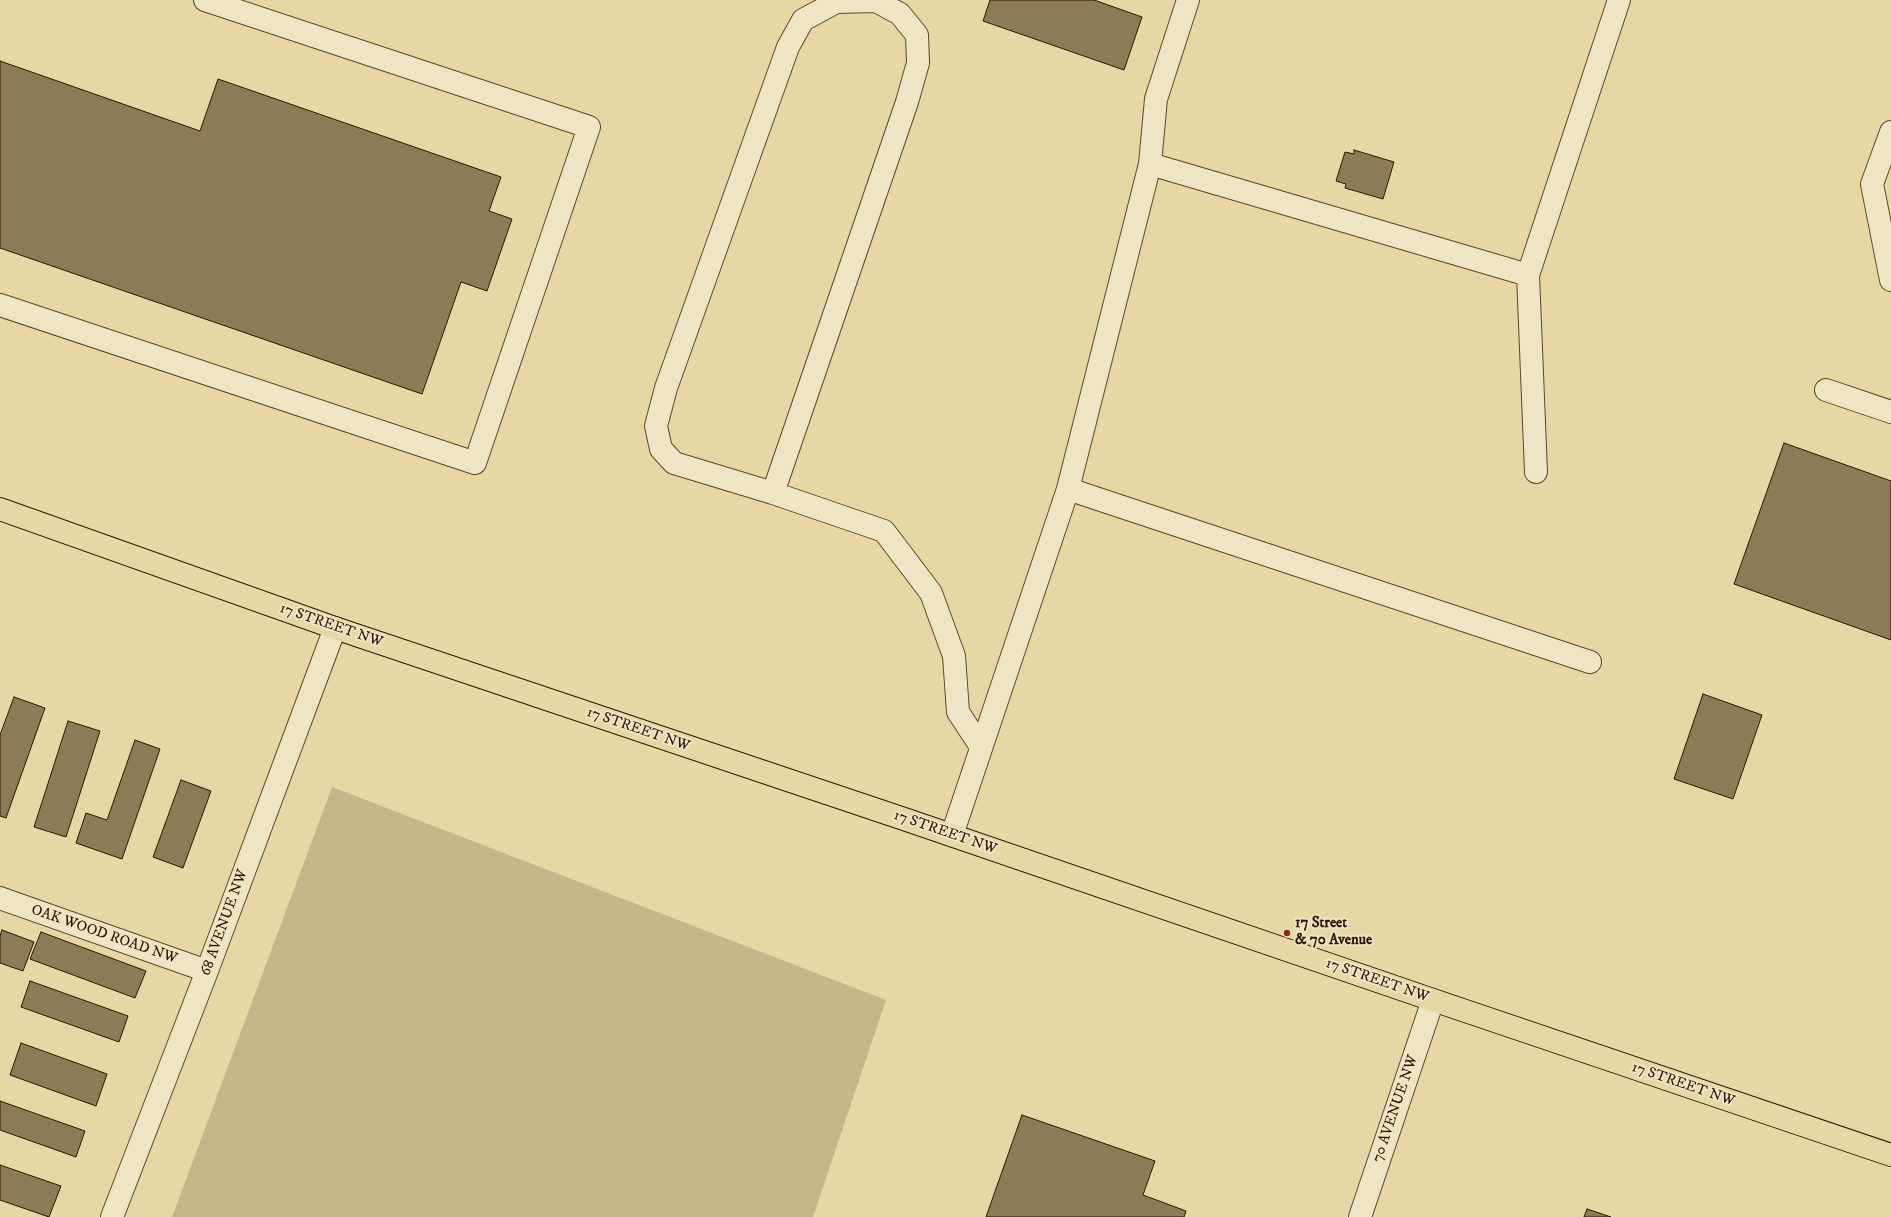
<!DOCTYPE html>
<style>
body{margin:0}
canvas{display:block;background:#e6d7a4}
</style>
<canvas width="1891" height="1217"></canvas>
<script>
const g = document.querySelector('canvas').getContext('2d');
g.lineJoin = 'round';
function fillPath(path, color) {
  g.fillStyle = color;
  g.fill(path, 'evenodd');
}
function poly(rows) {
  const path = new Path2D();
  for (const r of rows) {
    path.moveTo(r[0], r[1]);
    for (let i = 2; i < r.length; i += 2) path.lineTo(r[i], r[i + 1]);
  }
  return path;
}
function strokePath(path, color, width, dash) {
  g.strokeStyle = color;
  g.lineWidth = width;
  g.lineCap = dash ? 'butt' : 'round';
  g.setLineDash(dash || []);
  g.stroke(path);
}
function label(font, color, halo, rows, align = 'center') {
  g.font = font + ' "IM FELL DW Pica",serif';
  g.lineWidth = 4;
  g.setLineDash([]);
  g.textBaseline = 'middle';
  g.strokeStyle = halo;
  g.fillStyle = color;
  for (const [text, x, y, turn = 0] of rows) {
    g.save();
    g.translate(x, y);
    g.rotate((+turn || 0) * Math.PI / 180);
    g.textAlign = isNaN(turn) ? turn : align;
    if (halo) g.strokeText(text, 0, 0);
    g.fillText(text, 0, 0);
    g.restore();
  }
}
fillPath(poly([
 [332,787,886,1000,813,1217,172,1217]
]), '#c7b689');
const building = poly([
 [990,0,1094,0,1142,17,1124,70,983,21,990,0],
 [0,61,200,131,218,79,501,177,489,211,512,219,487,291,461,282,422,394,0,248,0,61],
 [1354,150,1394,162,1383,199,1345,188,1346,184,1336,181,1345,152,1354,154,1354,150],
 [1784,443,1891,481,1891,640,1734,584,1784,443],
 [1703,694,1762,715,1733,799,1674,779,1703,694],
 [14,697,45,708,6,818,0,816,0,735,14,697],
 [68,721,100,731,66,837,34,827,68,721],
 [135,740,160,749,122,859,76,843,86,813,107,820,135,740],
 [181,780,211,791,183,868,153,857,181,780],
 [2,930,34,942,23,971,0,963,0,936,2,930],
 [41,932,146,971,135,998,30,959,41,932],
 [30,981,128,1016,119,1042,21,1007,30,981],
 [21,1043,107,1074,96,1106,10,1075,21,1043],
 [0,1101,85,1131,76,1157,0,1130,0,1101],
 [1022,1115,1155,1161,1143,1195,1186,1211,1184,1217,986,1217,1022,1115],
 [0,1165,61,1186,49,1217,0,1200,0,1165],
 [1587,1209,1611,1217,1584,1217,1587,1209]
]);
fillPath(building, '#8e7a57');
strokePath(building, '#2f1503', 1);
const minor = poly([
 [1891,132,1872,184,1891,280],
 [1150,164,1528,275,1619,0],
 [1528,275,1536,472],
 [0,305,475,463,589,127,205,0],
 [1826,390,1891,412],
 [1068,489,1590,662],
 [773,493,907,102,918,63,917,35,900,14,876,1,836,2,803,20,788,47,666,388,656,426,661,449,674,463,773,493,884,531,931,593,954,656,958,712,981,747],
 [952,835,1068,489,1150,164,1156,99,1188,0],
 [0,898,207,971],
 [112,1217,207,971,335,628],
 [1360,1217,1433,1000]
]);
const major = poly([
 [0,509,335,628,910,821,1433,1000,1891,1155]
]);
strokePath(minor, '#5d462b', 24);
strokePath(major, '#2f1503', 24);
strokePath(minor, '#efe5c4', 22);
strokePath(major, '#e6d7a4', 22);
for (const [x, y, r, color] of [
 [1287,933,4,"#8f2418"]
]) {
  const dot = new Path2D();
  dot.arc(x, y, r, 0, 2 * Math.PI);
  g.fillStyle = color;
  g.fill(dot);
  strokePath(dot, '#efe5c4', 1.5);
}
label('15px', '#2f1503', '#efe5c4', [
 ["17 STREET NW",331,626,19],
 ["17 STREET NW",638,730,19],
 ["17 STREET NW",945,833,19],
 ["68 AVENUE NW",225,923,-70],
 ["OAK WOOD ROAD NW",104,935,19],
 ["17 STREET NW",1377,981,19],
 ["17 STREET NW",1683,1085,19],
 ["70 AVENUE NW",1396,1109,-71]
]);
label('bold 15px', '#2f1503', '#efe5c4', [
 ["17 Street",1295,924],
 ["& 70 Avenue",1295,941]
], 'left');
</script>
